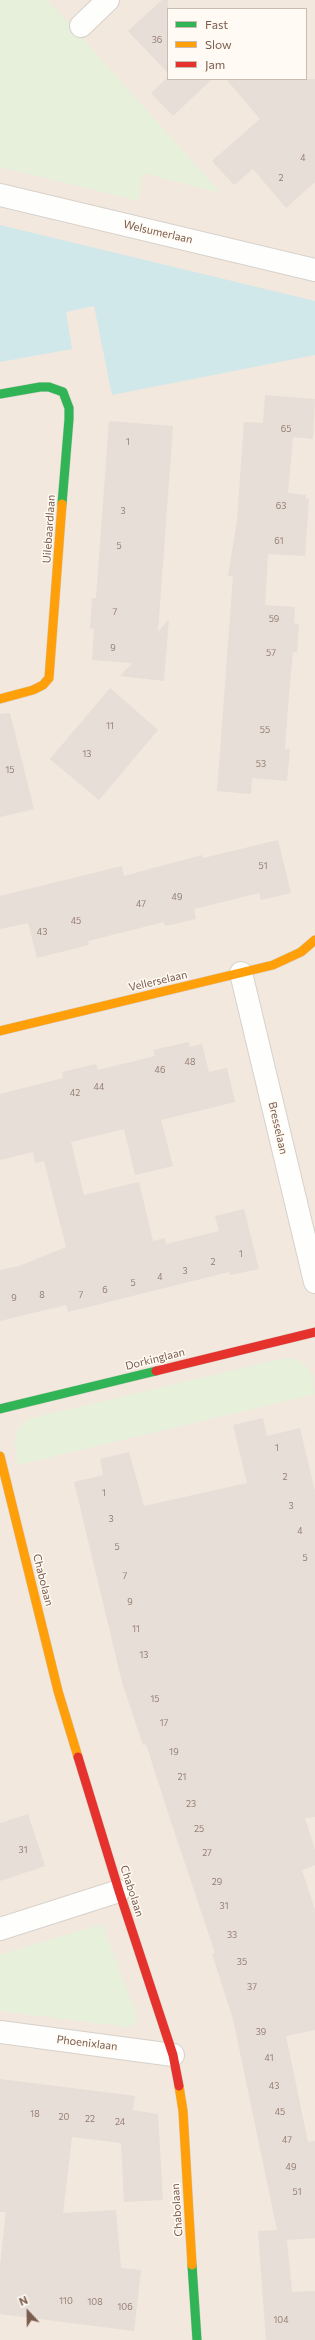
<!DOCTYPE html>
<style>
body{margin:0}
#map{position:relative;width:315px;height:2340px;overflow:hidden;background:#f9f5f0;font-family:Commissioner,sans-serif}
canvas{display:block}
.legend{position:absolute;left:167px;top:8px;width:140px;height:72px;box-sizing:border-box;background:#fffaf3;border:1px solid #cabbb1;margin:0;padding:5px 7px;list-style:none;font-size:12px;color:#7a5c4d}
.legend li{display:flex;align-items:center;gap:8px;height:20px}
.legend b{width:20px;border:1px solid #cabbb1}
.north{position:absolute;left:8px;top:2292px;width:40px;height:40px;-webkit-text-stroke:3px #fffaf3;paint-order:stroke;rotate:338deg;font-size:11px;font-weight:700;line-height:16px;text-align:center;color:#7a5c4d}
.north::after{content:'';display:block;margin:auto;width:14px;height:18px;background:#7a5c4d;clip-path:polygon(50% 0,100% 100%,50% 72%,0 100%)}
</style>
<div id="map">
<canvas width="315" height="2340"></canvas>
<ul class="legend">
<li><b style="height:5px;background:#30b455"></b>Fast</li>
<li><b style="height:5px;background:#ff9f0a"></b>Slow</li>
<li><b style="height:5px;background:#e5322d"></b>Jam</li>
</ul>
<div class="north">N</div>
</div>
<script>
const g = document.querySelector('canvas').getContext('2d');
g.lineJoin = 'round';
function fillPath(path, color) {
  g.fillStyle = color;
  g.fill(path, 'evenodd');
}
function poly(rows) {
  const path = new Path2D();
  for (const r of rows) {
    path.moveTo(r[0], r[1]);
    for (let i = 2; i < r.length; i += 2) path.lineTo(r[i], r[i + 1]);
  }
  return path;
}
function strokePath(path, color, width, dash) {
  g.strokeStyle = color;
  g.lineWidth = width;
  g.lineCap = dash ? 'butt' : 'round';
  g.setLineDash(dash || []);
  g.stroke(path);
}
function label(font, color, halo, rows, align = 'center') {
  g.font = font + ' Commissioner,sans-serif';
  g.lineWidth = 3;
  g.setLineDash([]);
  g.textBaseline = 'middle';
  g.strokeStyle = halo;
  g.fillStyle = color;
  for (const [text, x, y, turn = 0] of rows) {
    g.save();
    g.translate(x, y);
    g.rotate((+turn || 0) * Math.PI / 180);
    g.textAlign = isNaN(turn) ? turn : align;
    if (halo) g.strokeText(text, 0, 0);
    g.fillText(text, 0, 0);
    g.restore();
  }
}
fillPath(poly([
 [0,0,315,0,315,2340,0,2340],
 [168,9,306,9,306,79,168,79]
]), '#f2e8de');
fillPath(poly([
 [0,0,48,0,221,193,143,173,139,201,0,167],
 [289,1357,302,1362,312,1374,315,1394,18,1465,14,1443,18,1429,28,1419],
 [102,1924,137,2016,136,2023,129,2027,0,2011,0,1955]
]), '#e7f0db');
fillPath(poly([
 [0,225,315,301,315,355,112,395,94,306,66,312,72,349,0,362]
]), '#d0e8ea');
fillPath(poly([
 [162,0,168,0,168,73,128,31],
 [166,79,212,79,173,116,151,93],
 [226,79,315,79,315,182,286,208,253,169,234,185,212,161,260,119],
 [265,395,315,399,313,439,293,437,288,493,306,495,306,499,309,499,305,556,268,554,265,605,295,607,294,623,299,624,297,652,293,652,289,694,285,749,290,749,287,781,252,778,251,794,217,791,233,576,228,576,237,520,244,422,263,423],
 [109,421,173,426,158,632,169,619,164,681,120,676,132,663,92,660,94,629,90,628,92,598,96,598],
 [110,688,158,730,99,800,50,759],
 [10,713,34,809,0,817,0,714],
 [278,840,291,893,261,900,259,893,194,909,196,919,165,926,164,922,88,941,89,945,37,958,28,923,0,929,0,896,122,866,124,876,202,855,203,858],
 [188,1042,190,1047,202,1044,209,1072,227,1068,235,1102,161,1120,173,1166,135,1175,124,1129,71,1142,84,1195,139,1182,153,1241,165,1238,166,1244,219,1231,215,1216,244,1209,259,1269,230,1275,229,1272,68,1312,66,1305,0,1321,0,1270,19,1266,66,1247,44,1161,35,1163,33,1152,0,1160,0,1094,63,1078,62,1072,96,1064,98,1070,155,1056,153,1050],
 [263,1418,267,1436,300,1428,315,1491,315,1817,305,1818,315,1850,315,1865,302,1870,315,1910,315,2030,286,2036,308,2142,315,2141,315,2238,287,2240,292,2292,315,2291,315,2340,266,2340,258,2231,277,2230,233,2019,212,1954,215,1953,171,1822,146,1744,143,1745,123,1686,74,1482,103,1475,100,1459,129,1452,144,1506,247,1483,233,1425],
 [28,1814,45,1866,0,1881,0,1823],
 [0,2079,135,2096,133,2110,158,2114,163,2200,124,2202,121,2143,72,2137,63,2213,116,2210,121,2268,141,2270,134,2331,0,2314,0,2265,6,2212,0,2212]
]), '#e6ded7');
const street = poly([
 [81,26,108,0],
 [0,195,315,270],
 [241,973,315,1282],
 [0,1929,119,1891],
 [0,2032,173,2055]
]);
const fast = poly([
 [0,394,40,387,49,387,63,392,69,408,69,419,62,504],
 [0,1409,156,1371],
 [192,2265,197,2340]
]);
const slow = poly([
 [0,699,33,690,43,685,49,678,62,504],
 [0,1031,273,965,301,952,315,940],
 [0,1456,58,1691,78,1757],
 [179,2086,183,2111,192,2265]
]);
const jam = poly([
 [156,1371,315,1332],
 [78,1757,119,1891,173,2055,179,2086]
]);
strokePath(street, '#d7d1cb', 24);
strokePath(fast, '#d9d2cb', 10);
strokePath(slow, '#d9d2cb', 10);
strokePath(jam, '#d9d2cb', 10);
strokePath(street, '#fefefd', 22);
strokePath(fast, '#30b455', 9);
strokePath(slow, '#ff9f0a', 9);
strokePath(jam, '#e5322d', 9);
label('9px', '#977e72', null, [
 ["36",157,40],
 ["4",303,158],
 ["2",281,178],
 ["65",286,429],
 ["1",128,442],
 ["63",281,506],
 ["3",123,511],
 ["61",279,541],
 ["5",119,546],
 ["7",115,612],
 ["59",274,619],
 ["9",113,648],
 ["57",271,653],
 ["11",110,726],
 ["55",265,730],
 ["13",87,754],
 ["53",261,764],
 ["15",10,770],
 ["51",263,866],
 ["49",177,897],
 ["47",141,904],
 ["45",76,921],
 ["43",42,932],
 ["48",190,1062],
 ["46",160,1070],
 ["44",99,1087],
 ["42",75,1093],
 ["1",241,1254],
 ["2",213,1262],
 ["3",185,1271],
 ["4",160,1277],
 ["5",133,1283],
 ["6",105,1290],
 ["8",42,1295],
 ["7",81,1295],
 ["9",14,1298],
 ["1",277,1448],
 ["2",285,1477],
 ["1",104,1493],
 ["3",291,1506],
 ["3",111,1519],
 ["4",300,1531],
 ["5",117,1547],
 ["5",305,1558],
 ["7",125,1576],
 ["9",130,1602],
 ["11",136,1629],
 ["13",144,1655],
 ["15",155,1699],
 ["17",164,1723],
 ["19",174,1752],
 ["21",182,1777],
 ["23",191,1804],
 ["25",199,1829],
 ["31",23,1850],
 ["27",207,1853],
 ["29",217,1882],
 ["31",224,1906],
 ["33",232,1935],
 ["35",242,1962],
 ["37",252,1987],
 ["39",261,2032],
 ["41",269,2058],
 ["43",274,2086],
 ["45",280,2112],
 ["18",35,2114],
 ["20",64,2117],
 ["22",90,2119],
 ["24",120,2122],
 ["47",287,2140],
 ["49",291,2167],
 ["51",297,2192],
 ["110",66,2301],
 ["108",95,2302],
 ["106",125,2307],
 ["104",281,2320]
]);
label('11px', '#7a5c4d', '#fffaf3', [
 ["Welsumerlaan",158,232,13],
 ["Uilebaardlaan",49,529,-86],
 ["Vellerselaan",158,981,-13],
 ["Bresselaan",278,1128,77],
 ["Dorkinglaan",155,1359,-14],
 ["Chabolaan",43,1580,76],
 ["Chabolaan",132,1891,72],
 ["Phoenixlaan",87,2043,7],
 ["Chabolaan",177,2210,-94]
]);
</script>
